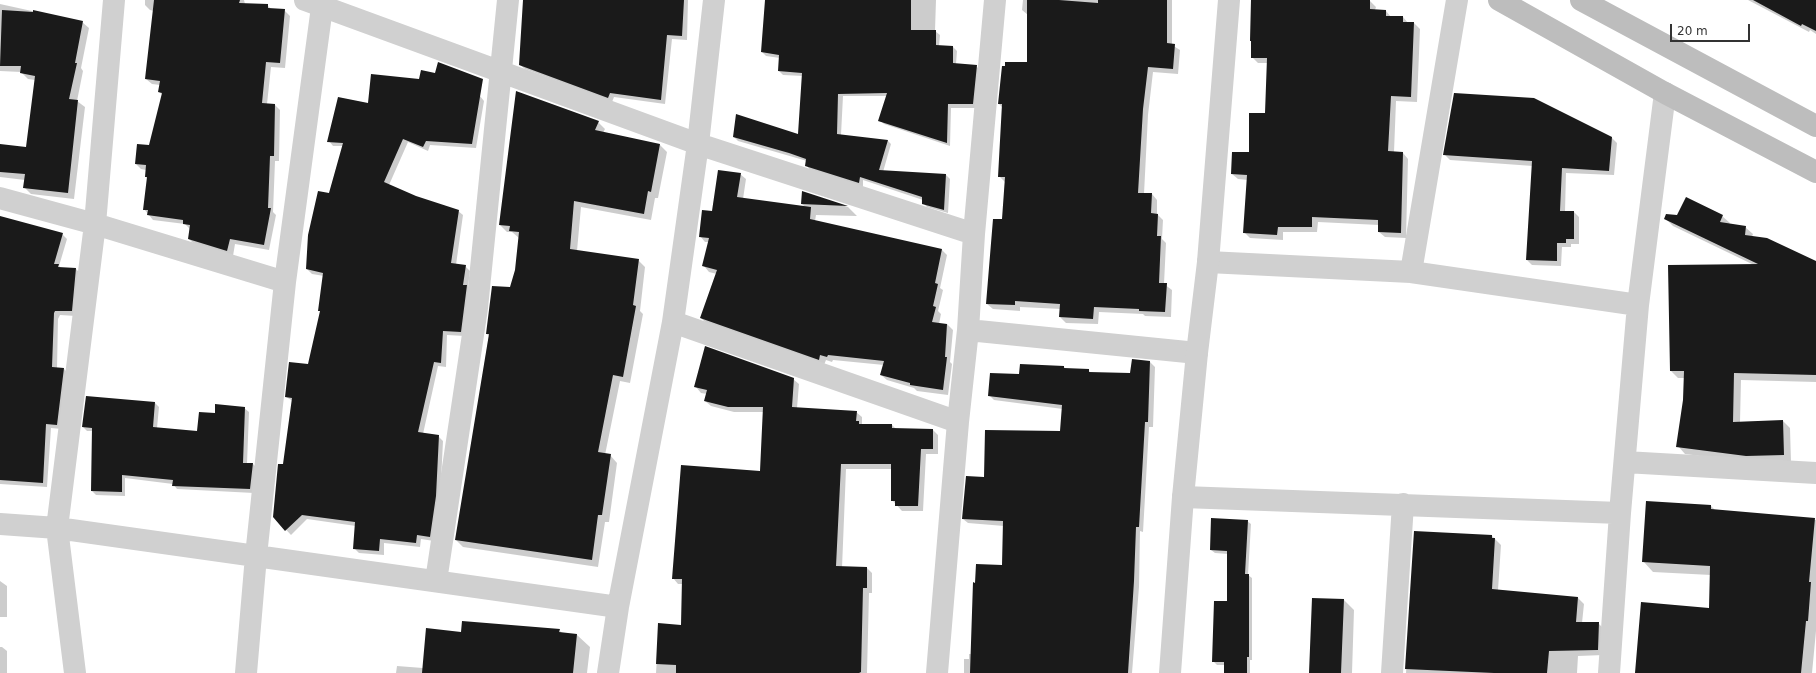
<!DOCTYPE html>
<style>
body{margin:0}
#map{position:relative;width:1816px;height:673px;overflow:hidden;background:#fff;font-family:"DejaVu Sans",sans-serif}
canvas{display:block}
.scale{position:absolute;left:1670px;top:24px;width:80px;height:18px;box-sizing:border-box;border:2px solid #333;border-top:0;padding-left:5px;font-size:12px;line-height:14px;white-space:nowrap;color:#333;-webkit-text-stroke:3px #fff;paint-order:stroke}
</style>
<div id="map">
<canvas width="1816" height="673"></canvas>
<div class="scale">20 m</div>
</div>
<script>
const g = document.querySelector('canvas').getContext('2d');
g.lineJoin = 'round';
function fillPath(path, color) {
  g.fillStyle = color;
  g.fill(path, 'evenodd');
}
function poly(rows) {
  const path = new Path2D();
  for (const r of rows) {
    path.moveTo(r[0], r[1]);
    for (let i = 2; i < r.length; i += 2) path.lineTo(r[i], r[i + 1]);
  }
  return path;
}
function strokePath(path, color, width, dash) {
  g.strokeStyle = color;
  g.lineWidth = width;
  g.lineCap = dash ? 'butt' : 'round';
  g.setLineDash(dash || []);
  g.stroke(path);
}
fillPath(poly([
 [145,0,244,0,245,4,267,5,271,9,284,10,290,16,285,68,271,67,267,104,275,105,280,110,279,161,275,161,273,212,276,215,269,250,235,244,233,256,194,244,189,239,190,229,185,224,153,220,144,209,148,179,146,177,146,170,141,169,136,164,150,146,163,95,159,92,160,85,152,84,146,79,154,11,150,10,145,5],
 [525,0,688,0,687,40,672,39,665,104,614,97,612,102,525,69,520,65],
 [766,0,936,0,935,31,940,35,939,46,953,47,957,51,956,64,976,66,980,70,977,108,951,108,950,146,884,124,880,120,887,96,843,96,841,135,888,141,891,144,883,172,946,175,950,179,948,213,927,207,923,203,923,200,863,180,863,187,810,170,806,165,807,161,738,141,734,137,799,135,803,76,783,75,779,71,780,58,766,56,762,52],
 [1023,0,1172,0,1172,45,1180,50,1178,74,1153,72,1148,115,1144,194,1152,194,1157,200,1157,214,1163,220,1162,239,1166,243,1164,284,1172,290,1171,317,1145,316,1143,314,1099,312,1098,324,1066,323,1060,317,1061,309,1020,307,1020,311,993,309,987,304,1003,220,1005,182,999,176,1003,108,999,104,1028,63,1028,15,1022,10],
 [1252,0,1370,1,1376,7,1375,10,1386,11,1391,17,1403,17,1408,23,1414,23,1420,29,1417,102,1396,101,1394,152,1403,153,1408,159,1406,238,1385,237,1379,232,1379,225,1318,222,1317,232,1283,232,1283,240,1250,238,1244,232,1248,180,1238,179,1232,174,1250,153,1266,114,1268,63,1258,63,1252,57],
 [1748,0,1816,0,1816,34,1810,30,1809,32],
 [0,4,82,22,89,28,81,68,83,71,77,101,85,107,74,199,31,194,24,187,25,180,0,177,0,145,27,148,35,80,28,79,21,72,0,71],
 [480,96,484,101,476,148,430,145,428,151,408,142,389,185,416,197,458,211,463,215,456,265,465,266,470,271,468,287,471,290,465,336,447,335,446,367,438,366,423,434,438,436,443,441,440,501,434,541,421,539,420,547,384,543,384,555,359,553,354,548,356,526,307,519,291,535,274,517,284,465,293,401,286,397,309,365,321,312,319,310,324,276,312,274,307,269,343,146,333,146,329,141,369,104],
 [598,122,605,129,603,133,660,145,667,152,658,198,655,198,651,220,581,207,577,251,638,260,645,267,640,311,643,314,630,383,620,381,605,455,610,455,617,463,609,522,605,522,598,567,463,547,456,540,489,336,487,334,511,288,516,270,519,238,512,232,507,232,500,225],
 [1612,138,1617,143,1614,175,1566,173,1565,212,1574,212,1579,217,1579,244,1571,244,1571,247,1562,247,1561,266,1532,265,1527,260,1533,166,1450,160,1445,155],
 [740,174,746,179,743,199,805,207,802,204,803,193,848,207,857,216,816,215,815,221,942,250,947,255,940,288,943,290,938,311,941,314,939,324,947,324,953,330,950,362,952,364,948,395,917,391,914,388,887,380,881,375,884,365,833,360,832,362,826,360,824,365,706,323,701,318,717,274,709,272,704,266,709,242,705,242,700,236,713,212],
 [1722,216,1730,223,1729,224,1745,227,1753,234,1752,237,1816,262,1816,382,1741,380,1740,422,1783,421,1790,428,1791,462,1754,463,1685,454,1678,446,1684,401,1684,378,1678,378,1671,371,1754,265,1673,226,1665,218],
 [0,217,62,234,67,239,59,266,61,268,76,269,81,274,76,316,60,315,58,319,57,369,64,369,69,374,62,429,51,428,47,487,0,484],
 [1133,360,1150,362,1155,367,1153,427,1149,427,1143,532,1140,531,1139,587,1132,673,964,673,964,659,969,659,969,654,971,654,976,584,1003,566,1004,526,968,523,963,519,985,478,1061,432,1063,409,994,400,989,395,1020,375,1064,367,1066,369,1088,370,1091,373,1131,374],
 [793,379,799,384,797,408,856,412,862,417,862,425,892,425,896,429,933,430,938,435,938,454,926,454,923,511,902,511,892,500,892,469,846,469,842,568,867,568,872,573,872,593,869,593,867,673,656,673,659,624,682,626,683,584,678,584,673,578,761,472,764,412,734,412,711,406,705,401,707,394,701,393,696,387],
 [155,403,159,407,157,428,198,432,215,414,244,408,249,412,247,464,253,464,257,468,254,493,177,489,173,484,125,478,125,496,96,495,92,491,93,431,87,431,83,427],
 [1711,506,1715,510,1816,520,1816,631,1812,673,1636,673,1710,609,1711,575,1653,572,1643,561],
 [1247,521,1251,524,1248,575,1252,578,1252,660,1250,660,1250,673,1225,673,1225,665,1217,665,1213,661,1228,602,1228,554,1215,553,1211,550],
 [1415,532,1492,536,1501,545,1498,590,1578,598,1584,604,1582,623,1598,623,1604,629,1604,655,1578,656,1577,673,1406,673],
 [0,581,7,586,7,617,0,617],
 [1313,599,1344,600,1354,610,1352,673,1310,673],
 [559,630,562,633,577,635,590,647,587,673,396,673,397,666,423,668,462,633],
 [0,647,2,647,7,651,7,673,0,673]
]), '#0003');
fillPath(poly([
 [154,0,240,0,239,3,268,4,268,8,285,9,280,63,266,62,262,103,275,104,274,156,270,156,268,208,271,208,264,245,230,239,227,251,188,239,190,225,183,224,183,220,147,215,148,210,143,210,147,177,145,177,146,165,135,164,137,144,149,145,162,93,158,92,160,81,145,79],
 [523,0,684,0,682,36,667,35,661,100,610,93,608,98,519,65],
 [765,0,911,0,911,30,936,30,936,45,953,46,953,63,977,65,973,104,948,104,947,143,878,121,887,93,838,94,837,134,888,140,879,170,946,174,944,210,922,204,922,197,860,177,859,183,805,166,806,159,789,153,733,137,736,114,798,134,802,73,778,71,779,55,761,52],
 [1027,0,1059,0,1098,3,1098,0,1167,0,1167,43,1175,44,1173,69,1148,67,1143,109,1138,193,1152,193,1151,213,1158,214,1157,236,1161,236,1159,283,1167,283,1165,312,1139,311,1139,309,1094,307,1093,319,1059,317,1060,304,1015,301,1015,305,986,304,993,219,1002,219,1005,177,998,177,1002,104,998,104,1002,66,1005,66,1005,62,1027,62],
 [1251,0,1370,0,1370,9,1386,10,1386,16,1403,16,1403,22,1414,22,1411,97,1391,96,1388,151,1403,152,1401,233,1378,232,1378,220,1312,217,1312,227,1278,227,1277,235,1243,233,1247,175,1231,174,1232,152,1249,152,1249,113,1265,113,1267,58,1251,58,1251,41,1250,41],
 [1753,0,1816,0,1816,31,1802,24,1801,26],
 [2,10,33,12,33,10,83,21,75,63,77,63,69,99,78,100,68,193,23,188,25,174,0,172,0,144,26,147,35,76,20,73,21,66,0,66],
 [438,62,483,79,472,144,426,141,423,147,403,139,384,182,416,196,459,210,451,263,466,265,463,285,467,285,461,332,443,331,441,363,434,362,418,432,439,435,436,496,430,537,417,535,416,543,380,539,379,551,353,549,355,522,302,515,285,531,273,517,278,464,283,464,292,398,285,397,289,362,308,364,320,311,318,311,323,273,306,269,308,235,318,191,329,193,343,143,327,142,338,97,368,103,371,74,419,79,421,70,435,73],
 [516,91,599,121,595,130,660,144,651,192,648,191,644,214,574,201,570,249,639,259,633,305,636,306,623,377,613,375,598,452,611,454,602,515,598,515,592,560,455,540,489,334,486,334,492,286,510,287,515,270,519,232,509,231,510,226,499,225],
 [1454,93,1534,98,1612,137,1609,171,1562,168,1560,211,1574,211,1574,239,1566,239,1566,243,1557,243,1557,261,1526,260,1532,161,1443,155],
 [718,170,741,173,737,197,811,207,810,219,942,249,935,283,938,284,933,306,936,307,932,322,947,324,945,357,947,357,943,390,910,385,910,383,880,375,884,361,828,355,827,357,820,355,819,360,700,318,717,270,702,266,709,238,699,237,702,210,712,211],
 [802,191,848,206,801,204],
 [1686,197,1723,215,1720,222,1746,226,1745,235,1767,238,1816,261,1816,375,1734,373,1733,422,1783,420,1784,455,1746,456,1676,447,1683,400,1684,371,1670,371,1668,265,1758,264,1664,219,1666,214,1677,215],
 [0,216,63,233,54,264,59,264,58,267,76,268,72,311,55,311,54,313,52,367,64,368,57,425,46,424,43,483,0,480],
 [705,346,794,378,792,407,857,411,856,421,859,421,859,424,892,424,892,428,933,429,933,449,921,449,918,506,895,506,895,501,891,501,891,464,841,464,836,566,867,567,867,588,863,588,861,672,859,673,676,673,676,665,656,664,658,623,681,625,682,579,672,579,681,465,760,471,763,407,728,407,704,401,707,390,694,387],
 [1132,359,1150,361,1148,422,1145,422,1139,527,1136,527,1134,581,1128,673,970,673,973,582,975,583,976,564,1002,565,1003,521,962,519,966,476,984,477,985,430,1060,431,1062,405,988,396,990,373,1019,374,1020,364,1064,366,1064,368,1089,369,1089,372,1130,373],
 [86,396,155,402,153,427,197,431,199,412,215,413,215,404,245,407,243,463,253,463,250,489,172,486,173,480,122,475,122,492,91,491,92,428,82,427],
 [1646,501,1711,505,1711,509,1815,518,1809,582,1811,582,1808,621,1806,621,1801,673,1635,673,1641,602,1709,608,1710,566,1642,562],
 [1211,518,1248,520,1245,574,1249,574,1249,657,1247,657,1247,673,1224,673,1224,662,1212,662,1214,601,1227,601,1227,551,1210,550],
 [1414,531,1492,535,1492,538,1495,538,1492,589,1578,597,1576,622,1599,622,1598,650,1549,651,1547,673,1494,673,1405,669],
 [1312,598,1344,599,1341,673,1309,673],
 [462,621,560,629,559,632,577,634,573,673,422,673,426,628,461,632]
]), '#1a1a1a');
strokePath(poly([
 [305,0,698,144,974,234],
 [0,198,95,224,285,282],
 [1208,262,1411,272,1638,305],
 [1411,272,1457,0],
 [673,322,958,422],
 [968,330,1197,353],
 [1625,462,1816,473],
 [1183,497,1620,513],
 [0,524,57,528,618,607],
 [436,581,477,308,508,0],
 [75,673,57,528,95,224,114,0],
 [246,673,256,556,285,282,322,7],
 [608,673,618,607,673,322,698,144,714,0],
 [937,673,958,422,968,330,974,234,995,0],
 [1392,673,1403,504],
 [1609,673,1620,513,1638,305,1665,93]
]), '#d0d0d0', 22);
strokePath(poly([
 [1170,673,1183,497,1197,353,1208,262,1229,0]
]), '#d0d0d0', 22);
strokePath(poly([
 [1499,0,1665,93,1816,172],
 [1581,0,1816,126]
]), '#bdbdbd', 22);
</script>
